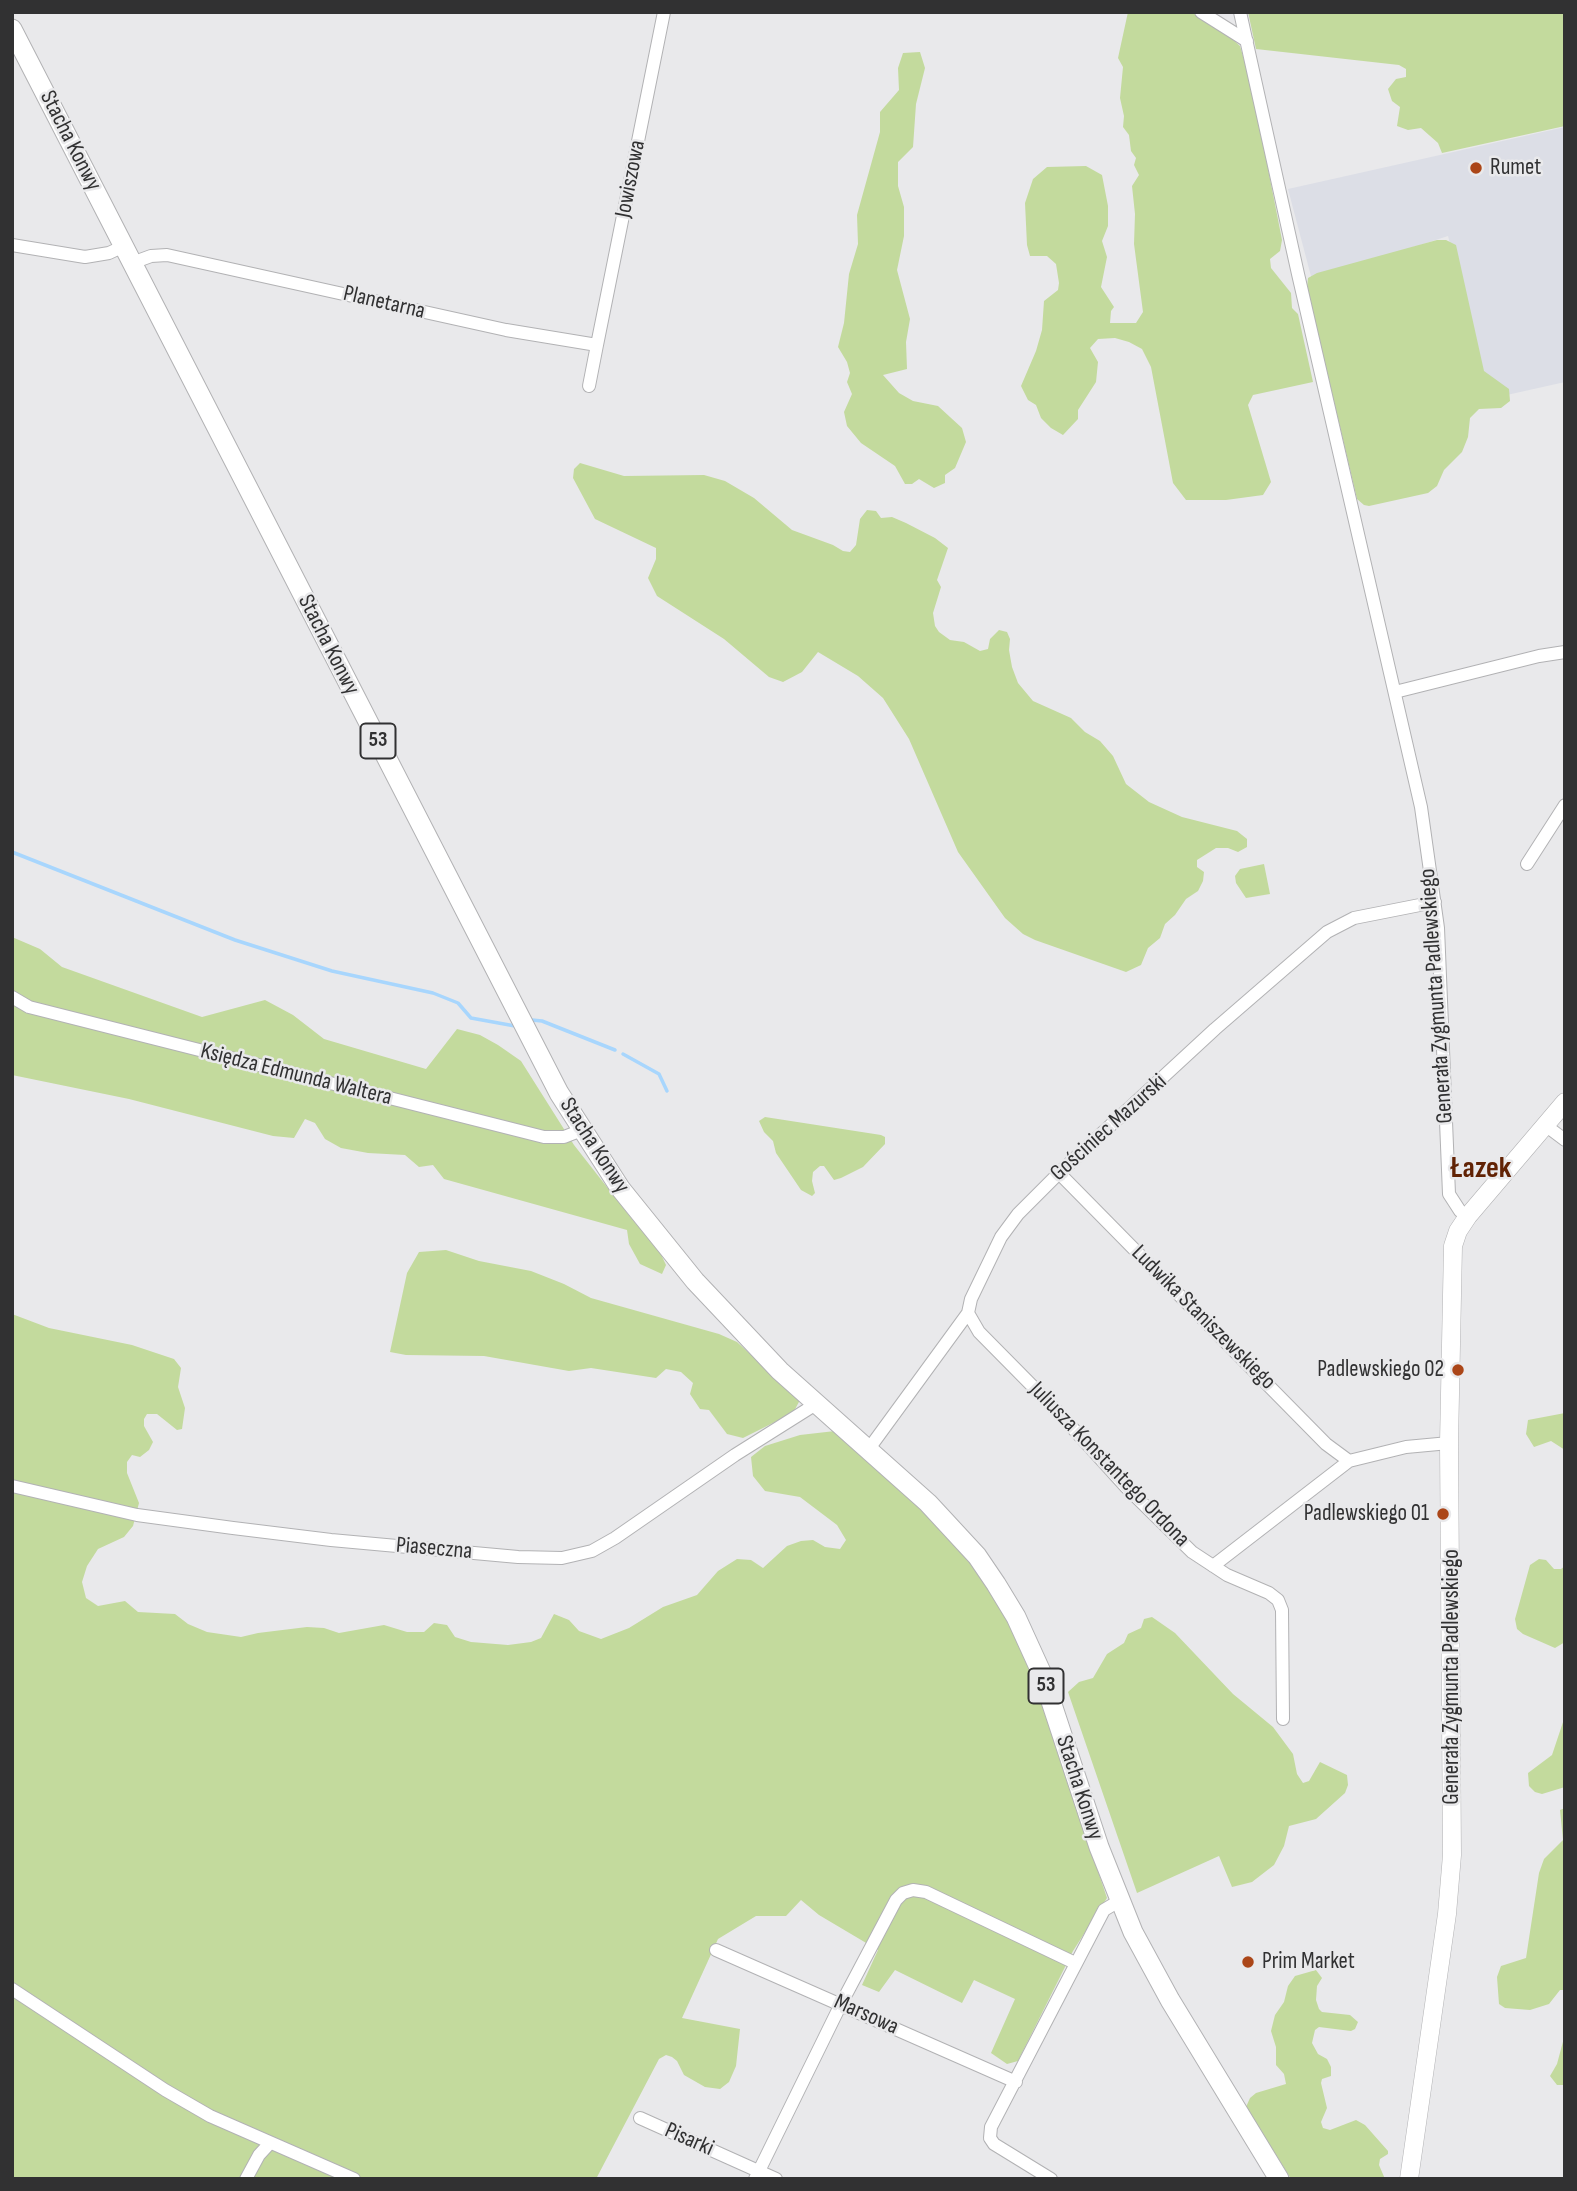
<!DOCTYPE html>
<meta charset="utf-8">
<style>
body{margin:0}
#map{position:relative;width:1577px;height:2191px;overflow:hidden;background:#e9e9eb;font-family:"Sofia Sans Condensed",sans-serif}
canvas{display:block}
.frame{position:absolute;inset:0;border:14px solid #313132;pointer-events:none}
</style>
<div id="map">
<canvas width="1577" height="2191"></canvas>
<div class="frame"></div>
</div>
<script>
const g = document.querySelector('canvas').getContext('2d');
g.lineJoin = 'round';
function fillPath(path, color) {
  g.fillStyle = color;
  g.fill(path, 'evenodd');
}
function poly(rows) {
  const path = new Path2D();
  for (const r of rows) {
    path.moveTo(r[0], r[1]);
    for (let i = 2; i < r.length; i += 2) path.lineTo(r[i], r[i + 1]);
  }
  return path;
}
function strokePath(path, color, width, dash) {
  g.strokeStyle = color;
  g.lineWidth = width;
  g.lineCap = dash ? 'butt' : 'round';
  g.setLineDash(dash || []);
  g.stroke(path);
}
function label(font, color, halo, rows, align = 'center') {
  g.font = font + ' "Sofia Sans Condensed",sans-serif';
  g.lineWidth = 5;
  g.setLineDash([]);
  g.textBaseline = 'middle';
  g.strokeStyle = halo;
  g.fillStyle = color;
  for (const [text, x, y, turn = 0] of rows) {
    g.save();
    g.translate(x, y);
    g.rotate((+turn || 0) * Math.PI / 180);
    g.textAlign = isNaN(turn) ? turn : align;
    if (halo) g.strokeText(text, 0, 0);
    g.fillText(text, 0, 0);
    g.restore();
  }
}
fillPath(poly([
 [1565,127,1565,382,1489,399,1448,236,1312,280,1288,189]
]), '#dcdee6');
fillPath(poly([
 [1128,12,1191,12,1226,33,1240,46,1243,56,1254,97,1282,240,1280,251,1270,259,1271,268,1291,293,1292,308,1298,314,1313,382,1253,395,1248,405,1271,482,1263,495,1226,500,1186,500,1173,483,1151,367,1142,349,1129,342,1115,338,1098,339,1090,348,1098,362,1096,382,1078,410,1078,419,1063,435,1051,428,1041,418,1036,405,1028,400,1021,386,1036,351,1042,330,1044,301,1058,290,1059,283,1056,264,1047,256,1030,256,1027,245,1025,203,1033,179,1047,167,1086,166,1102,175,1108,206,1108,226,1102,241,1107,257,1101,287,1114,307,1111,311,1110,323,1136,323,1143,312,1134,244,1135,214,1132,186,1139,175,1134,165,1136,158,1131,151,1129,135,1123,127,1124,116,1120,98,1123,67,1118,58],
 [1248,12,1565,12,1565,126,1442,153,1438,143,1421,128,1408,130,1397,126,1400,107,1392,101,1388,89,1396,79,1406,77,1406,69,1399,65,1256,49],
 [920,52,925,68,916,104,913,147,898,162,898,186,904,207,904,236,897,270,910,319,906,342,907,369,883,375,899,393,913,401,938,406,962,428,966,442,955,468,945,475,945,483,934,488,919,479,912,484,905,484,895,466,861,443,847,426,844,412,852,394,847,382,850,373,847,362,838,347,844,323,849,274,858,244,857,215,880,132,880,112,899,90,898,68,903,53],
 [1437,240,1446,240,1456,245,1484,371,1509,389,1510,401,1501,408,1479,409,1470,418,1468,437,1462,452,1444,470,1437,486,1428,493,1369,506,1364,505,1357,499,1307,287,1308,278,1317,273],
 [580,463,624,476,704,475,725,481,754,498,792,530,833,545,843,551,850,552,856,545,860,519,867,510,876,511,881,518,892,517,906,523,935,538,948,548,937,580,941,587,933,613,935,626,939,632,950,640,964,642,980,651,988,649,990,639,999,630,1007,632,1010,639,1009,650,1012,667,1018,683,1033,701,1071,718,1085,732,1100,741,1113,756,1126,784,1149,802,1182,817,1237,831,1247,839,1247,847,1238,852,1228,848,1216,848,1197,860,1197,867,1204,872,1203,881,1198,891,1186,899,1175,915,1165,924,1160,938,1148,948,1141,965,1126,972,1035,940,1023,934,1005,918,958,852,909,739,883,698,858,676,818,652,802,672,783,682,769,677,724,639,657,596,648,578,656,559,656,548,595,519,573,478,574,469],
 [1264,864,1270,894,1246,898,1236,883,1235,876,1240,869],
 [12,937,40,949,62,967,202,1017,265,1000,293,1015,324,1039,426,1069,457,1029,480,1035,498,1045,521,1061,574,1145,632,1219,658,1248,666,1265,662,1274,640,1264,629,1244,627,1230,444,1179,433,1165,419,1167,405,1155,368,1153,341,1148,325,1139,315,1123,305,1119,294,1138,273,1136,129,1099,12,1075],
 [765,1117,881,1135,885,1137,885,1144,863,1167,841,1178,834,1180,824,1166,820,1166,813,1172,812,1181,815,1193,812,1196,801,1190,776,1153,773,1141,764,1132,759,1121],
 [446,1250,479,1261,531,1271,564,1284,591,1298,719,1334,737,1342,800,1400,793,1413,743,1438,727,1434,709,1410,700,1409,690,1394,693,1383,681,1372,666,1369,656,1378,591,1368,569,1371,484,1356,406,1355,390,1352,407,1273,419,1252],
 [12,1314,49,1328,132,1345,174,1359,181,1368,178,1387,185,1408,182,1429,177,1430,157,1414,147,1414,144,1419,144,1426,153,1442,149,1450,140,1457,132,1455,127,1462,127,1473,139,1503,133,1526,124,1537,98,1549,87,1566,82,1582,86,1598,98,1606,125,1601,138,1612,175,1614,188,1624,207,1632,241,1637,258,1633,307,1627,324,1628,339,1633,384,1625,407,1632,424,1632,434,1623,447,1625,455,1637,471,1642,508,1645,531,1642,541,1638,554,1614,569,1620,579,1631,601,1639,629,1628,663,1607,697,1595,718,1571,737,1559,751,1560,763,1568,787,1546,801,1541,813,1540,825,1547,840,1549,846,1540,837,1525,800,1497,765,1491,753,1476,751,1457,765,1446,800,1435,835,1431,947,1528,988,1581,1023,1647,1107,1898,1073,1951,1018,2061,1007,2064,991,2053,1015,1999,974,1980,962,2003,895,1970,879,1992,862,1985,878,1950,819,1915,801,1900,786,1916,756,1916,718,1939,682,2018,740,2029,736,2066,729,2082,720,2089,705,2087,684,2075,677,2061,672,2057,666,2055,659,2059,596,2179,12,2179],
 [1565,1413,1565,1450,1551,1441,1534,1447,1526,1434,1528,1420],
 [1539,1559,1546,1560,1554,1569,1561,1569,1565,1566,1565,1642,1555,1648,1523,1634,1517,1629,1515,1619,1530,1565],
 [1152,1617,1175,1633,1233,1694,1273,1727,1293,1754,1297,1774,1303,1783,1309,1781,1320,1762,1347,1775,1348,1785,1345,1793,1316,1819,1289,1826,1284,1846,1274,1865,1252,1882,1232,1887,1219,1856,1137,1893,1068,1692,1079,1682,1093,1678,1107,1654,1124,1643,1128,1634,1141,1628,1144,1619],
 [1565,1716,1565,1787,1542,1794,1535,1792,1529,1786,1528,1773,1552,1755],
 [1565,1808,1565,1990,1560,1990,1549,2004,1530,2010,1505,2008,1499,2004,1497,1977,1501,1966,1526,1958,1539,1873,1544,1859,1563,1840,1560,1810],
 [1316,1970,1322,1978,1317,1986,1316,2000,1319,2009,1322,2012,1350,2015,1358,2022,1355,2029,1351,2031,1319,2027,1315,2030,1312,2043,1318,2054,1327,2059,1331,2067,1331,2076,1322,2079,1321,2083,1327,2108,1321,2122,1323,2128,1330,2130,1356,2120,1365,2125,1388,2151,1388,2154,1380,2159,1379,2165,1385,2179,1291,2179,1246,2107,1250,2098,1256,2093,1286,2084,1284,2074,1276,2065,1276,2047,1271,2031,1275,2015,1284,2002,1288,1986,1295,1976],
 [1565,2034,1565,2085,1557,2085,1550,2076,1557,2064]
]), '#c3da9d');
strokePath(poly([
 [12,852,235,940,332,971,433,993,458,1003,471,1018,515,1026],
 [532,1020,542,1021,615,1050],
 [623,1054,659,1074,667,1091]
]), '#a8d6fd', 3.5);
const street = poly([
 [1201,12,1247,41],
 [1240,12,1298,274,1421,807,1438,928,1449,1194,1460,1211,1468,1216],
 [12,245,85,257,109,253,124,246],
 [132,263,151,256,167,255,506,330,597,345,589,386],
 [597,345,664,12],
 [1395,692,1539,656,1565,652],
 [1527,864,1565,805],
 [12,997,29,1007,544,1137,564,1137,582,1130],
 [1545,1125,1565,1140],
 [1059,1173,1326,1444,1349,1461],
 [968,1313,979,1332,1059,1413,1126,1487,1192,1552,1227,1575,1269,1593,1278,1600,1282,1610,1283,1719],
 [868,1450,968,1313,971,1299,1001,1237,1018,1214,1059,1173,1215,1029,1327,932,1354,918,1435,902],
 [12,1486,137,1515,233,1528,331,1540,518,1557,562,1558,592,1551,615,1538,735,1455,816,1404],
 [1213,1566,1349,1461,1406,1447,1449,1443],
 [716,1950,1016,2082],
 [12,1989,165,2090,210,2116,354,2179],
 [640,2118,776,2179],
 [246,2179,259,2155,270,2143],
 [755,2179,841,2004,896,1900,903,1893,913,1890,926,1892,1075,1963],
 [1051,2179,994,2144,990,2138,991,2127,1104,1910,1119,1901]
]);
const secondary = poly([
 [1409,2179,1447,1914,1452,1855,1449,1443,1453,1246,1458,1231,1468,1216,1565,1102]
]);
const primary = poly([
 [12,29,559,1093,620,1188,695,1281,780,1371,928,1503,977,1556,996,1584,1016,1617,1042,1674,1099,1847,1133,1932,1170,2000,1279,2179]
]);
strokePath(street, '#b2b2b4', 14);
strokePath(secondary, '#b2b2b4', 19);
strokePath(primary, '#b2b2b4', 21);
strokePath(street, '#fff', 12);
strokePath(secondary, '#fff', 18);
strokePath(primary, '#fff', 19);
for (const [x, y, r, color] of [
 [1476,168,7,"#ab4618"],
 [1458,1370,7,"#ab4618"],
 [1443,1514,7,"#ab4618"],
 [1248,1962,7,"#ab4618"]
]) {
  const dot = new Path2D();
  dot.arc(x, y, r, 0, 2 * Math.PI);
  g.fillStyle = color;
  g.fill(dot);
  strokePath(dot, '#e9e9eb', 2.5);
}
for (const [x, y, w] of [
 [378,741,35],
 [1046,1686,35]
]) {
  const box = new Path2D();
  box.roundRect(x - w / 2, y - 17.5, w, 35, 5);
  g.fillStyle = '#e9e9eb';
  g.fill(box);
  strokePath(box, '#313132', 2);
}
label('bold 21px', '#313132', null, [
 ["53",378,741],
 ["53",1046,1686]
]);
label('23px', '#313132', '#e9e9eb', [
 ["Stacha Konwy",70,141,63],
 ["Jowiszowa",631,179,-79],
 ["Planetarna",384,303,13],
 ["Stacha Konwy",328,645,63],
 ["Generała Zygmunta Padlewskiego",1437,996,-94],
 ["Księdza Edmunda Waltera",296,1075,14],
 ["Gościniec Mazurski",1109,1128,-42],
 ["Stacha Konwy",594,1146,57],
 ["Ludwika Staniszewskiego",1203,1318,45],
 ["Juliusza Konstantego Ordona",1109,1465,46],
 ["Piaseczna",434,1549,5],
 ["Generała Zygmunta Padlewskiego",1452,1677,-90],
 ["Stacha Konwy",1079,1788,72],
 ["Marsowa",866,2015,24],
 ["Pisarki",689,2140,24]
]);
label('23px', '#313132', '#e9e9eb', [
 ["Rumet",1490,168],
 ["Padlewskiego 02",1444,1370,"right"],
 ["Padlewskiego 01",1429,1514,"right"],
 ["Prim Market",1262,1962]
], 'left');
label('bold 30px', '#612204', '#e9e9eb', [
 ["Łazek",1481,1169]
]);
</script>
